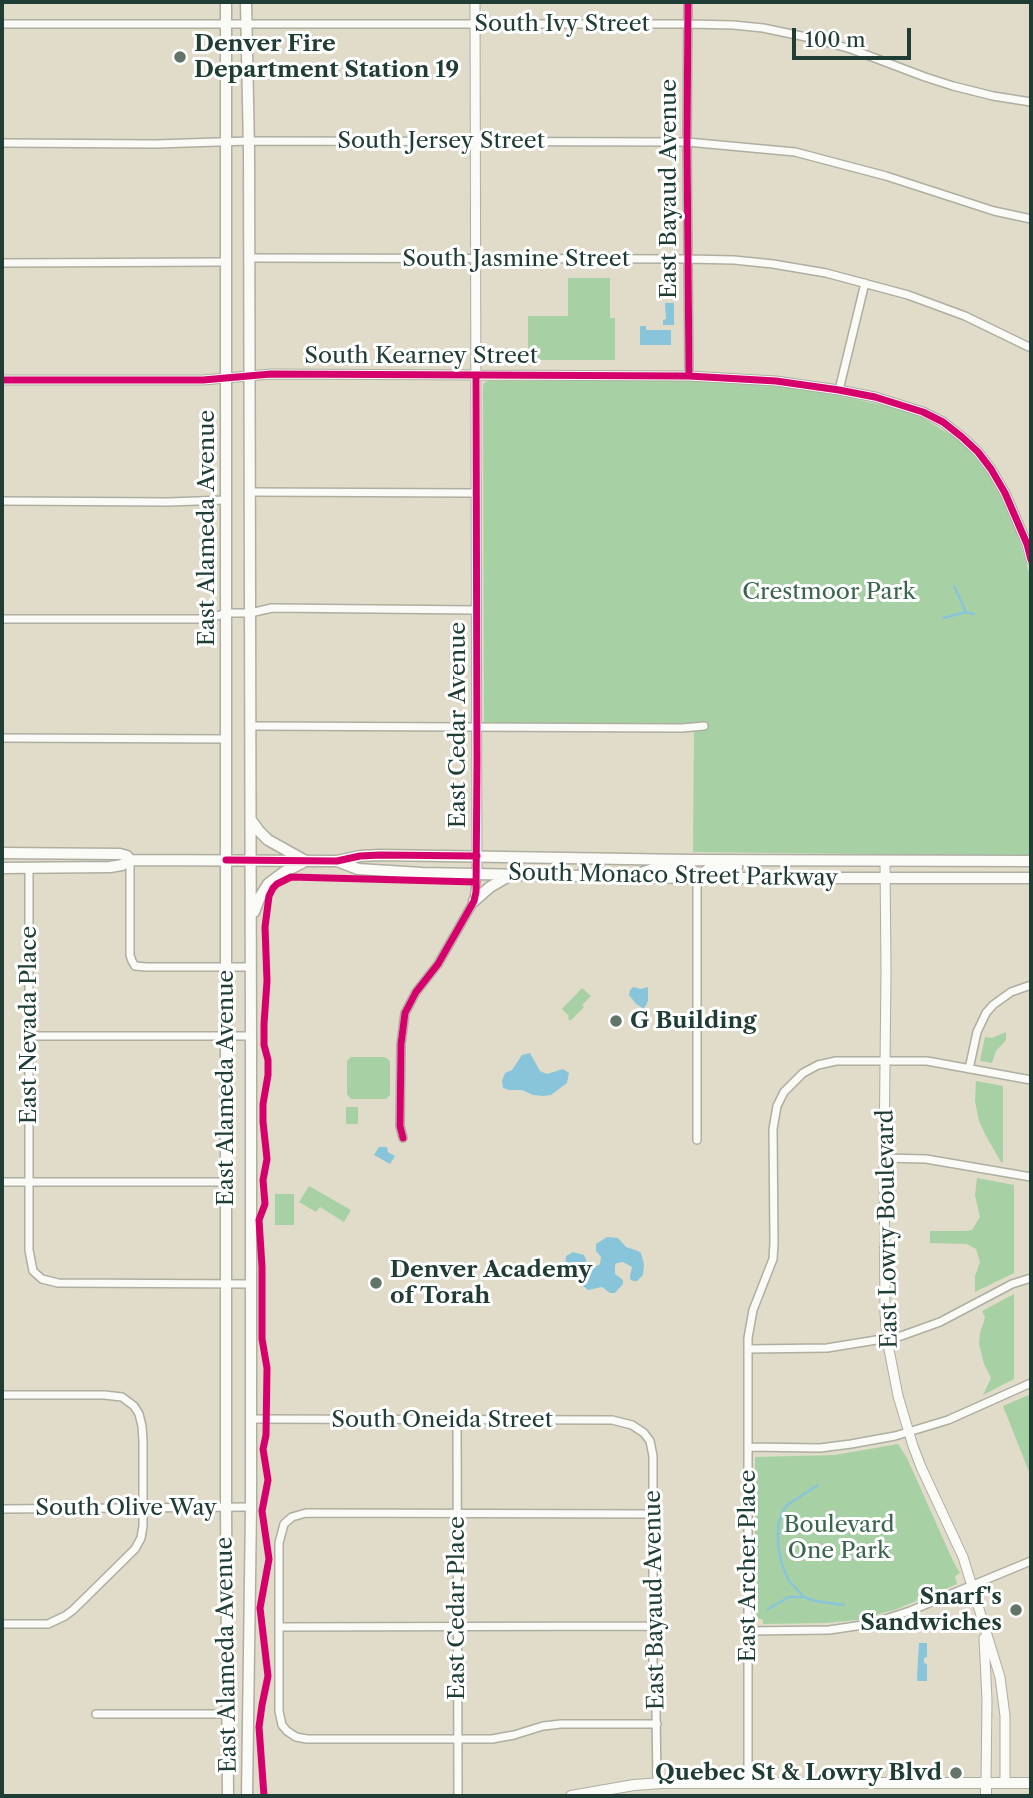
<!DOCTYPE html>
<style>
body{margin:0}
#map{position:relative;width:1033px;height:1798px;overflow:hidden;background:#e0dcc9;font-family:"Libre Caslon Text",serif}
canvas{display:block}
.frame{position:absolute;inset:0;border:4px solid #1f3d34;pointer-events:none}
.scale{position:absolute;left:792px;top:28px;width:119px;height:32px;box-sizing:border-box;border:4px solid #1f3d34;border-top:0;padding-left:9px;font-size:21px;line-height:24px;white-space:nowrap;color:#1f3d34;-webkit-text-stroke:5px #fff;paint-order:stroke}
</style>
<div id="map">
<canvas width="1033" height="1798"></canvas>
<div class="frame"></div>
<div class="scale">100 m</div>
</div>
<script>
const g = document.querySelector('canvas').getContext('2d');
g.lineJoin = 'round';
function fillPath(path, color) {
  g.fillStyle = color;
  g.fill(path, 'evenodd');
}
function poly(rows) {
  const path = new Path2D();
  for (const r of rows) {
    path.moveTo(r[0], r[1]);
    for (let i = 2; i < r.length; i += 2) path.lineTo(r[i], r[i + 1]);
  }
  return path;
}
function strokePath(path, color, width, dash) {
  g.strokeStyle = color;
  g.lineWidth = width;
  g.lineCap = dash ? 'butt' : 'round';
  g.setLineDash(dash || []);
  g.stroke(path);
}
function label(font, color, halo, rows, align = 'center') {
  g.font = font + ' "Libre Caslon Text",serif';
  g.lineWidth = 6;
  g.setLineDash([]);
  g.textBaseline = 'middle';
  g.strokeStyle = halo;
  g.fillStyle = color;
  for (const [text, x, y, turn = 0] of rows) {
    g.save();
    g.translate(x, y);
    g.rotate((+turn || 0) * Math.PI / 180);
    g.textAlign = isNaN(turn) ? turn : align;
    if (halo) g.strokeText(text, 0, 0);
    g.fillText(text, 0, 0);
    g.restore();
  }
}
fillPath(poly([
 [568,278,610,278,610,318,615,318,615,360,528,360,528,316,568,316],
 [488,381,701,381,789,387,833,394,899,409,921,417,956,438,970,451,985,469,997,488,1017,532,1031,579,1031,856,693,852,694,732,484,731,483,386,484,383],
 [582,988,591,996,582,1005,584,1007,570,1021,568,1018,569,1016,562,1009],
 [1006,1032,1006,1040,996,1051,992,1063,980,1061,985,1037,992,1038],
 [351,1057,385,1057,390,1061,390,1095,386,1099,351,1099,347,1094,347,1061],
 [976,1081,1003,1086,1003,1163,1001,1162,986,1136,979,1121,975,1101],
 [346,1107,358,1107,358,1124,346,1124],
 [977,1178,1014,1185,1014,1273,975,1292,975,1276,980,1262,976,1249,967,1244,930,1243,930,1231,966,1231,972,1230,980,1217,975,1195],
 [309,1186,351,1210,344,1222,320,1207,316,1212,299,1202],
 [275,1194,294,1194,294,1225,275,1225],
 [1014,1294,1014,1379,983,1395,991,1378,984,1364,979,1344,980,1333,984,1321,985,1317,982,1311],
 [1031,1394,1031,1477,1003,1406],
 [898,1444,907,1458,953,1561,960,1573,955,1576,957,1584,897,1609,858,1620,825,1623,763,1624,763,1620,755,1617,755,1457,835,1455]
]), '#a7d0a5');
fillPath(poly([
 [665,303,674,303,674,325,663,325,663,320,666,319],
 [640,326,646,326,646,330,671,330,671,345,640,345],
 [633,987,641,989,648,987,648,1001,644,1009,636,1004,629,995,630,990],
 [530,1053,540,1071,547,1074,563,1069,569,1073,567,1083,551,1095,543,1096,533,1095,522,1090,509,1090,503,1088,502,1081,505,1073,512,1070,522,1055],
 [379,1147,387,1147,388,1152,395,1156,390,1164,374,1155],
 [607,1237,618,1238,626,1247,638,1251,641,1253,644,1264,643,1275,637,1281,633,1281,630,1279,630,1276,632,1267,623,1262,617,1263,615,1265,615,1274,623,1280,623,1284,615,1293,610,1293,602,1287,588,1290,582,1285,580,1275,568,1272,565,1267,566,1256,573,1252,584,1255,588,1265,597,1266,600,1264,601,1257,596,1251,596,1244],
 [919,1643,927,1643,927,1657,924,1658,924,1663,927,1664,927,1681,918,1681,917,1679]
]), '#89c5da');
strokePath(poly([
 [954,586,966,612],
 [943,618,966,612,974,614],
 [818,1485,787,1505,782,1513,778,1526,778,1545,782,1565,789,1581,804,1597,815,1601,844,1605],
 [768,1609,789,1597,803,1597]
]), '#89c5da', 2.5);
const minor = poly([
 [688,2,687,142,689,376],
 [2,24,688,24,733,25,763,28,811,38,851,49,925,77,953,86,993,96,1031,102],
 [2,143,156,144,249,141,687,142,795,152,886,176,994,211,1031,219],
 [249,258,687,259,734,260,773,264,826,273,908,295,965,316,1031,348],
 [2,263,225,262],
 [839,390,865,283],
 [249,492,476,493],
 [2,501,168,502,226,500],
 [2,619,208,619,226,613,250,613,272,608,477,610],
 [250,726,682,728,704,726],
 [2,738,227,739],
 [130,860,130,955,132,961,135,966,146,967,251,967],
 [29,868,29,1250,33,1271,42,1279,58,1283,251,1284],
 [29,1036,251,1036],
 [969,1069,977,1032,986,1013,993,1005,1011,992,1031,985],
 [403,1138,400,1126,401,1044,405,1013,416,992,438,964,474,901,477,873],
 [697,1140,697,878],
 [884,1158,926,1159,1031,1177],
 [2,1182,226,1182],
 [748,1349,827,1348,901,1336,940,1322,1012,1284,1031,1278],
 [2,1395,104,1395,122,1397,134,1406,139,1414,142,1426,143,1441,143,1526,141,1538,135,1549,73,1610,65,1616,48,1624,2,1624],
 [251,1419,612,1420,632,1425,644,1433,650,1441,653,1456,653,1662,656,1711,657,1783],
 [457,1419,458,1796],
 [748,1447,820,1448,851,1444,895,1436,948,1420,1031,1383],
 [2,1509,251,1507],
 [653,1514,306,1513,292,1517,284,1524,279,1543,279,1711,282,1725,287,1731,296,1737,307,1739,492,1739,514,1735,543,1726,561,1724,657,1724],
 [280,1627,653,1626],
 [748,1631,829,1630,870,1624,910,1611,1031,1561],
 [96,1714,228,1714],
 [748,1783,748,1338,753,1310,773,1259,774,1243,773,1129,777,1106,784,1092,803,1073,818,1065,836,1061,927,1061,1031,1080]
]);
const tertiary = poly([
 [475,2,477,873],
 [2,380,203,380,271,374,689,376,776,381,839,390,875,397,923,412,943,422,962,437,978,452,991,469,1005,493,1027,544,1031,560],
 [885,861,886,972,884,1158,885,1313,887,1339,898,1396,913,1446,921,1467,963,1557,1000,1677,1005,1716,1005,1783],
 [984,1638,987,1700,986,1783]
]);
const secondary = poly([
 [571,1796,634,1785,662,1783,1031,1783],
 [986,1796,986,1783]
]);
const primary = poly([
 [226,2,226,1507,228,1796],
 [246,2,249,151,251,1047,251,1507,247,1796],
 [251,820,259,831,268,840,304,860],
 [2,853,120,854,127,856,130,860],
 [130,860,337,861,360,856,380,855,689,860,1031,861],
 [337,861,358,869,422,873,689,878,1031,878],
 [2,868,110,867,122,865,130,860],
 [638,874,653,869,678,870,686,867,689,860],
 [697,878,710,868,737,867],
 [474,901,490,887,509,876],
 [254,912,260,897,268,884,284,872,302,863]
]);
strokePath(minor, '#aeaea1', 10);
strokePath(tertiary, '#aeaea1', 11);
strokePath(secondary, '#aeaea1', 12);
strokePath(primary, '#aeaea1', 13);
strokePath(minor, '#fafaf7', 7);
strokePath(tertiary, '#fafaf7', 9);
strokePath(secondary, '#fafaf7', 10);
strokePath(primary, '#fafaf7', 10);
strokePath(poly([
 [688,2,687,142,689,376],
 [2,380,203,380,271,374,689,376,776,381,839,390,875,397,923,412,943,422,962,437,978,452,991,469,1005,493,1027,544,1031,560],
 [226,860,337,861,360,856,380,855,477,856],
 [403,1138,400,1126,401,1044,405,1013,416,992,438,964,474,901,476,892,477,761,476,375],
 [264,1796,259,1727,262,1705,268,1676,260,1608,269,1559,262,1511,268,1480,263,1449,266,1435,267,1368,262,1339,262,1267,259,1220,265,1204,263,1180,267,1159,263,1122,263,1104,268,1075,268,1060,264,1045,264,1024,267,981,265,927,269,896,273,888,277,884,291,877,476,882]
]), '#d6006c', 7);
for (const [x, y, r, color] of [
 [180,57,7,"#637568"],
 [616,1021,7,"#637568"],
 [376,1283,7,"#637568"],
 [1016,1610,7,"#637568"],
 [956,1773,7,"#637568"]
]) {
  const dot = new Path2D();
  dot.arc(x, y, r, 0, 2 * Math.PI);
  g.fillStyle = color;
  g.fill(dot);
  strokePath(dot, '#fff', 2.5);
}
label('23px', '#1f3d34', '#fff', [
 ["South Ivy Street",562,24],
 ["South Jersey Street",441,141],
 ["East Bayaud Avenue",669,189,-90],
 ["South Jasmine Street",516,259],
 ["South Kearney Street",421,356],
 ["East Alameda Avenue",207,528,-90],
 ["East Cedar Avenue",458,725,-90],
 ["South Monaco Street Parkway",673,876,1],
 ["East Nevada Place",29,1025,-90],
 ["East Alameda Avenue",226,1088,-90],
 ["East Lowry Boulevard",888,1229,-91],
 ["South Oneida Street",442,1420],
 ["South Olive Way",126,1508],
 ["East Archer Place",748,1566,-90],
 ["East Bayaud Avenue",655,1600,-91],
 ["East Cedar Place",457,1608,-90],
 ["East Alameda Avenue",227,1655,-91]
]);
label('bold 23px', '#1f3d34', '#fff', [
 ["Denver Fire",194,44],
 ["Department Station 19",194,70],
 ["G Building",630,1021],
 ["Denver Academy",390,1270],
 ["of Torah",390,1296],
 ["Snarf's",1002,1597,"right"],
 ["Sandwiches",1002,1623,"right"],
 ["Quebec St & Lowry Blvd",942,1773,"right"]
], 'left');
label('23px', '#3a664d', '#fff', [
 ["Crestmoor Park",829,592],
 ["Boulevard",839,1525],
 ["One Park",839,1551]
]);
</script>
